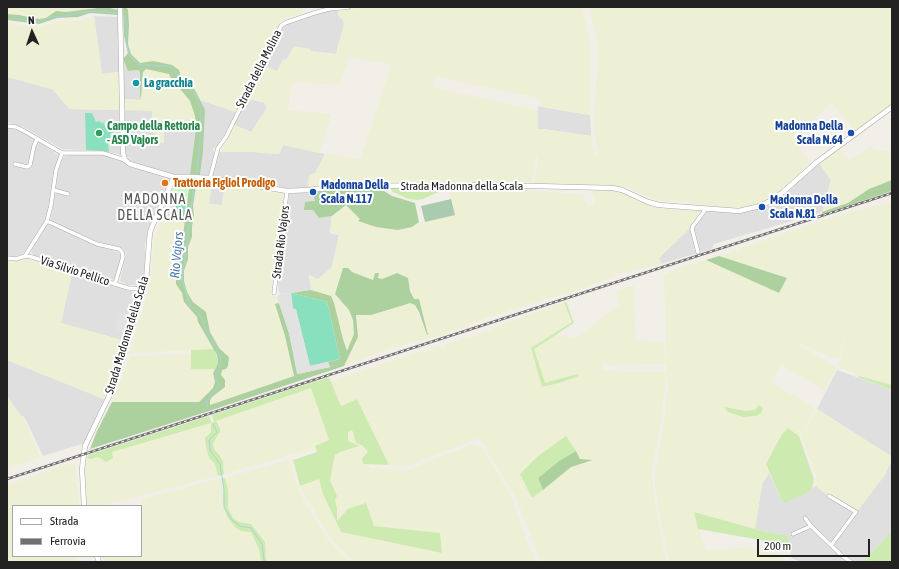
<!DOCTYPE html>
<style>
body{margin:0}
#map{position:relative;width:899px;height:569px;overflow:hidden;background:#f2efe9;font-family:"Asap Condensed",sans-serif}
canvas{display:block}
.frame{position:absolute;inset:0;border:8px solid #222;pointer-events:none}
.legend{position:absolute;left:12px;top:505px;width:130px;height:52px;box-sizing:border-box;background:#fff;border:1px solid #a7a7a7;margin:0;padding:5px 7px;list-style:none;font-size:12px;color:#222}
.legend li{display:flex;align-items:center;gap:8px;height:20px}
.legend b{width:20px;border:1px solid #a7a7a7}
.north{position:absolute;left:12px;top:12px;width:40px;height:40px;-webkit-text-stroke:3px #fff;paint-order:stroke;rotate:357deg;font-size:11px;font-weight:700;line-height:16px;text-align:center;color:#222}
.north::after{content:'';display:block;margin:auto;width:14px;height:18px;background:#222;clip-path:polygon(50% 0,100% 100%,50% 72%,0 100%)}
.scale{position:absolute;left:757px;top:539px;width:113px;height:18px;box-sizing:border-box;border:2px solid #222;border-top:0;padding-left:5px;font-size:12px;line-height:14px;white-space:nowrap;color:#222;-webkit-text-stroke:3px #fff;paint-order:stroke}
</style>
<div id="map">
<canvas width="899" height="569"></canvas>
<div class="frame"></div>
<ul class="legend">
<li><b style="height:5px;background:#fff"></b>Strada</li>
<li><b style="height:5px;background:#707070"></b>Ferrovia</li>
</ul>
<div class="north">N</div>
<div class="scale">200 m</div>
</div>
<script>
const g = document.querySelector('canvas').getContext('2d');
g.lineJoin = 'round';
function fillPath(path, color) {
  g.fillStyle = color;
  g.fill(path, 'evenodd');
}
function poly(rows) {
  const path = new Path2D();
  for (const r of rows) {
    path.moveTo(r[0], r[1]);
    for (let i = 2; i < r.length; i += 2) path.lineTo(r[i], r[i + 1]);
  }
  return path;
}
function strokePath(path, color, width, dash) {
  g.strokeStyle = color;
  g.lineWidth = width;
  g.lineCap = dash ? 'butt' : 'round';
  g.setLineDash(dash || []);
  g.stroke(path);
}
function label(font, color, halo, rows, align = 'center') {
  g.font = font + ' "Asap Condensed",sans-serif';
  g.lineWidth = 4;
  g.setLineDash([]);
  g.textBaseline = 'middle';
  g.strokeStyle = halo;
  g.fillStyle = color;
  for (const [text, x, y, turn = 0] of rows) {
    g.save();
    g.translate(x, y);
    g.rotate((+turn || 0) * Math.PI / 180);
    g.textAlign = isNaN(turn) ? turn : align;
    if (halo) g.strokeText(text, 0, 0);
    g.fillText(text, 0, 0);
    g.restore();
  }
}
fillPath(poly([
 [328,11,338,11,338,15,343,20,344,24,336,54,311,51,283,60,277,71,264,66,282,28,286,24],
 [94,16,118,17,119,72,102,74],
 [123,59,128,71,138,70,140,72,141,100,124,99],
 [7,77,52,89,70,109,119,110,121,155,105,151,62,149,23,127,7,122],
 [247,98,260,102,264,102,267,108,251,132,234,125],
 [200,100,236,112,228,129,217,146,215,147,212,150,215,152,210,175,200,175,203,152,205,110],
 [538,106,590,115,591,136,543,129,537,129],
 [124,110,152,110,153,131,164,143,163,128,196,128,190,174,168,174,154,170,133,162,127,157,125,150],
 [7,127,23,132,59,155,53,176,49,209,45,220,28,248,21,255,10,257,7,256],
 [283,145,325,154,315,173,309,175,308,188,294,189,275,187,212,177,217,152,253,152,279,154],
 [73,154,103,154,123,160,172,179,149,227,145,245,145,266,143,278,136,285,127,285,120,281,126,254,122,248,99,242,50,221,54,201,54,188,58,171,64,156],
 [819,163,831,180,822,212,714,244,712,249,661,264,659,258,689,229,689,227,701,212,707,210,748,210,768,203],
 [212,182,225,184,222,205,209,204],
 [312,192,315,201,313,210,319,218,332,216,330,233,339,235,332,267,318,280,309,275,311,290,280,294,278,287,289,194],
 [47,223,92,243,118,252,121,255,121,261,114,280,33,255,31,251],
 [72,273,140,294,129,332,125,341,61,323],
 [7,360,104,399,90,430,85,443,43,456,26,420,23,416,21,416,7,396],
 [837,370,892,390,892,457,817,409],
 [892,459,892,531,863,562,802,562,791,558,788,536,755,529,762,484,769,473,781,499,805,494,816,486,828,496,885,475]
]), '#e0dfdf');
fillPath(poly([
 [7,7,118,7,118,10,106,7,66,12,56,11,46,18,39,19,19,15,7,14],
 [126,7,308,7,300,14,283,20,280,24,236,112,200,100,195,90,181,77,179,70,154,61,140,63,131,54,128,44,129,25,128,10],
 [369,7,582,7,589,37,590,56,590,115,541,107,539,98,436,77,433,87,537,110,538,129,543,129,591,136,595,155,599,154,596,144,594,120,598,49,595,33,589,7,892,7,892,104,854,131,832,103,800,132,798,130,792,137,810,162,786,186,768,199,751,206,738,208,692,206,692,202,665,202,645,196,630,188,611,185,535,184,538,157,536,156,531,184,443,182,355,182,333,183,308,188,309,175,315,173,325,154,360,159,391,65,349,57,340,85,292,82,288,110,332,114,319,153,283,145,279,154,253,152,220,152,226,143,234,125,251,132,267,108,264,102,247,98,264,66,277,71,283,60,286,60,294,46,310,49,311,51,336,54,344,24,343,20,338,15,338,11],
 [94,16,102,74,119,72,119,110,70,109,52,89,7,77,7,23,31,26,40,26,59,21,81,20],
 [146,69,169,74,173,83,181,90,190,101,195,116,196,128,163,128,164,143,161,143,153,131,152,111,124,110,124,99,141,100,143,72],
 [872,146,875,150,892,151,892,180,869,189,848,203,822,212,831,180,819,163,839,149,849,160],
 [197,180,212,182,209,204,222,205,225,184,284,194,270,297,277,297,279,303,275,305,285,336,294,376,210,405,210,400,212,397,218,393,222,370,229,357,219,348,210,332,208,324,199,306,193,302,187,292,184,280,184,271,188,259,188,247,192,237,192,226,194,216,193,206],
 [452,189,530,190,532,191,583,194,585,202,589,206,593,204,595,200,591,190,612,190,620,191,656,206,666,209,700,211,701,212,689,227,689,229,659,258,661,264,626,272,568,294,563,294,480,320,443,335,388,349,344,366,358,337,356,315,371,315,404,305,410,303,415,305,426,335,428,335,419,299,414,299,410,291,408,278,382,279,378,278,374,280,352,272,347,268,340,276,335,294,349,310,353,320,354,334,347,352,331,297,311,290,309,275,318,279,332,267,339,235,330,233,332,216,346,205,360,219,359,221,412,227,419,222,425,222,454,215,449,192],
 [892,202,892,385,859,376,840,367,839,365,851,313,839,360,795,342,837,368,824,391,781,365,771,382,815,408,800,437,788,428,782,434,766,464,769,473,762,484,755,529,694,512,706,551,748,547,781,555,783,562,669,562,655,489,655,472,664,424,666,397,669,386,667,386,664,278,662,276,684,266,706,260,779,293,787,278,719,256,829,218,856,210],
 [160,221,184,222,181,252,177,261,179,267,176,275,176,284,182,293,184,302,197,317,198,322,214,349,130,353,148,290,152,265,153,245],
 [26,258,72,273,61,323,125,341,104,399,7,360,7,262,10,262],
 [634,285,636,340,664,342,666,364,602,365,602,370,634,372,665,372,666,378,661,421,652,471,654,497,666,562,541,562,517,500,479,438,409,465,401,467,389,465,357,399,341,406,330,381,441,345,444,349,445,344,489,331,494,327,564,302,572,322,531,348,542,386,559,383,579,375,544,383,534,348,556,334,576,338,619,305,616,292],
 [576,451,580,459,591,460,571,467,532,498,520,474],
 [191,354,191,369,215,369,213,373,215,382,213,388,199,402,112,402,128,361,132,356],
 [312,388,316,399,348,432,351,430,356,443,363,446,368,453,370,468,406,471,473,444,482,447,513,499,513,502,535,562,355,562,334,542,324,528,300,486,318,479,320,460,316,448,224,474,223,462,220,456,214,449,212,443,220,432,220,429,215,421],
 [365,504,374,526,440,533,341,532],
 [7,396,25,422,40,457,7,469],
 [817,409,892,457,885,475,857,512,828,496,816,486,817,478,802,439,802,434],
 [211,423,211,432,209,458,215,464,218,476,100,506,86,506,83,474,87,458],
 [289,460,297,485,307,507,327,538,345,557,351,562,268,562,266,559,265,542,251,524,239,522,233,518,228,508,228,490,225,478],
 [76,463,76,471,79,506,13,506,13,556,76,556,78,562,7,562,7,485,61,466],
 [221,478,224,489,223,496,224,508,228,518,251,532,259,549,261,562,104,562,102,556,141,556,142,499]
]), '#eef0d5');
fillPath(poly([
 [389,187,442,187,443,190,423,199,416,200,406,198,393,192],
 [566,301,574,323,534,349,545,383,577,374,579,376,559,383,542,387,531,348,572,322,564,302],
 [214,349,218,361,217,367,215,369,191,369,191,350],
 [859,376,892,385,892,390,858,377],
 [329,377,341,406,357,399,389,465,363,464,362,458,368,452,363,446,356,443,352,430,348,432,348,441,359,446,340,452,335,455,333,463,330,481,337,496,335,500,337,508,337,521,348,509,366,503,374,526,440,533,442,553,341,532,323,494,319,479,300,486,293,460,317,452,315,446,329,440,311,388,216,421,220,429,220,432,213,443,214,449,220,456,223,462,224,474,218,476,215,464,209,458,206,447,205,438,211,432,211,423,112,452,113,458,106,462,98,457,91,459,87,458,88,455,209,416,212,423,214,422,212,415],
 [759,405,763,408,761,413,756,416,743,417,728,412,724,407,746,411,755,410],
 [788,428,799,436,814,479,812,489,805,494,784,503,781,499,766,464,782,434],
 [566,436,576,451,559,461,538,478,543,490,532,498,520,474,537,457],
 [221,478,225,478,228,490,228,508,233,518,239,522,251,524,265,542,266,559,268,562,261,562,259,549,251,532,241,531,235,527,228,518,224,508,223,496,224,489],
 [694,512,755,529,788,536,789,545,698,529],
 [892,531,892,562,863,562]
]), '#cdebb0');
fillPath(poly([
 [106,7,118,10,118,15,90,13,78,17,57,18,39,24,7,20,7,14,19,15,39,19,46,18,56,11,66,12],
 [123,7,126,7,128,10,129,25,128,44,131,54,140,63,153,61,172,65,179,70,181,77,195,90,205,110,203,152,200,175,190,174,196,128,195,116,190,101,181,90,173,83,169,74,146,69,143,72,141,98,140,96,140,72,138,70,128,71,123,59,128,53,124,36],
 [190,179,197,180,193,206,194,216,192,226,192,237,188,247,188,259,184,271,184,281,187,292,193,302,206,312,210,332,219,348,229,357,228,366,226,369,222,370,221,375,225,380,225,387,212,397,210,400,210,405,294,376,285,336,275,304,279,303,289,333,298,374,330,367,328,362,340,359,327,302,291,293,311,290,331,296,334,303,343,339,347,351,354,334,353,320,349,310,335,294,343,268,348,268,352,272,373,280,375,273,379,273,378,278,382,279,397,273,408,278,410,291,414,299,419,299,428,335,427,335,419,312,415,305,410,303,404,305,371,315,356,315,358,337,344,366,206,412,90,449,97,431,112,402,199,402,213,388,215,382,213,373,217,366,218,361,217,355,198,322,197,317,184,302,182,293,176,284,176,275,179,267,177,255,181,252],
 [892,180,892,191,822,214,822,212,848,203,869,189],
 [379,188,392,196,415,203,419,222,412,227,398,230,376,227,358,221,360,219,346,205,332,216,319,218,313,210,304,210,305,202,315,201,312,192,340,189],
 [719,256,787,278,779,293,706,260],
 [576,451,580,459,593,460,571,467,543,490,538,478,559,461]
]), '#add19e');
fillPath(poly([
 [451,199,455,215,425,222,421,206]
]), '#aacbaf');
fillPath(poly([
 [190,179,188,196,177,197,175,193,171,191,176,182,182,180]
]), '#c8facc');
fillPath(poly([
 [85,113,92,113,96,122,99,121,101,123,103,122,108,132,113,129,114,132,110,134,111,142,108,143,109,152,105,151,86,150],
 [176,201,186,202,184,222,174,221],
 [291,293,327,302,340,359,310,366,296,310,293,310]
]), '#88e0be');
fillPath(poly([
 [171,191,175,192,177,197,174,221,158,221,162,214,165,215,171,203,170,202,173,196,172,195],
 [291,293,293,309,296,309,310,366,328,362,330,367,297,374,289,333,277,297,280,294],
 [119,311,131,315,126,333,114,330]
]), '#e2e2e2');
strokePath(poly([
 [123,16,125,17,127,26,126,42,129,55,139,65,167,66,175,71,179,80,195,94,201,110,200,144,196,176],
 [7,19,22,19,36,22,47,19,53,16,59,17,91,11,118,13],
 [195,179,182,280,190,305,200,315,206,330,221,357,219,369,216,375,219,385,207,400,207,406],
 [213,424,217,432,209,440,210,450,220,464,224,490,224,507,232,520,240,526,251,528,262,544,264,560,265,562]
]), '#aad3df', 1);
const minor = poly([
 [7,126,16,127,24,131,62,153,103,153,125,160],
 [15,164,27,167,30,165,34,146,37,139],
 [210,178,218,148,226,137,281,26,285,23,314,13,329,9,349,7],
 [53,190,68,194],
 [47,221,97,244,119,249,122,252,123,257,115,284],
 [698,252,692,229,693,226,706,209],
 [25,256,47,221,51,205,56,170,62,153],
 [7,258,16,259,25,256,32,257,115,284,128,288,143,289],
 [274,293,287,191],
 [829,496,856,512,832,544],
 [805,518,811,526,841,555,851,562],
 [793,534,811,526]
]);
const tertiary = poly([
 [120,7,123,153,125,160,130,164,174,177,192,177,210,178,287,191,309,190,340,186,494,185,613,188,622,190,648,202,659,205,739,211,760,206,770,201,783,192,817,162,892,107],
 [84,506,82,469,85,446,111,392,123,357,146,281,150,232,154,222,174,177],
 [97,556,99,562]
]);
strokePath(minor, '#a9a9a9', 4.5);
strokePath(tertiary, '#a9a9a9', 5.5);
strokePath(minor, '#fff', 3.5);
strokePath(tertiary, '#fff', 4.5);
const rail = poly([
 [7,479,892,193]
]);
strokePath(rail, '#707070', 2.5);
strokePath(rail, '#fff', 1, [3]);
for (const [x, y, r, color] of [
 [136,83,4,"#0f9aa8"],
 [99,133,4,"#2e9e5b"],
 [851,133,4,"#1a4fb4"],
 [165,183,4,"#e8710a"],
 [313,192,4,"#1a4fb4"],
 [762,207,4,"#1a4fb4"]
]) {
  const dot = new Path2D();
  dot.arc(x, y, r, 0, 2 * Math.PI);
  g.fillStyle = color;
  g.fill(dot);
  strokePath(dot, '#fff', 1.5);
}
label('12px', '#222', '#fff', [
 ["Strada della Molina",259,69,-63],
 ["Strada Madonna della Scala",462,186],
 ["Strada Rio Vajors",281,242,-83],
 ["Via Silvio Pellico",75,271,18],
 ["Strada Madonna della Scala",127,335,-73]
]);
label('bold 12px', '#0d838f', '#fff', [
 ["La gracchia",144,83]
], 'left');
label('bold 12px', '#27864d', '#fff', [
 ["Campo della Rettoria",107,126],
 ["- ASD Vajors",107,140]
], 'left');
label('bold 12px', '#164399', '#fff', [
 ["Madonna Della",843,126,"right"],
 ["Scala N.64",843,140,"right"],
 ["Madonna Della",321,185],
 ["Scala N.117",321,199],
 ["Madonna Della",770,200],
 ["Scala N.81",770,214]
], 'left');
label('bold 12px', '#c56008', '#fff', [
 ["Trattoria Figliol Prodigo",173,183]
], 'left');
label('italic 13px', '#4a7aab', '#fff', [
 ["Rio Vajors",177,255,-85]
]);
g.letterSpacing = '1px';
label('14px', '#555', '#fff', [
 ["MADONNA",155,200],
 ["DELLA SCALA",155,216]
]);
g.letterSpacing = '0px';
</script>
